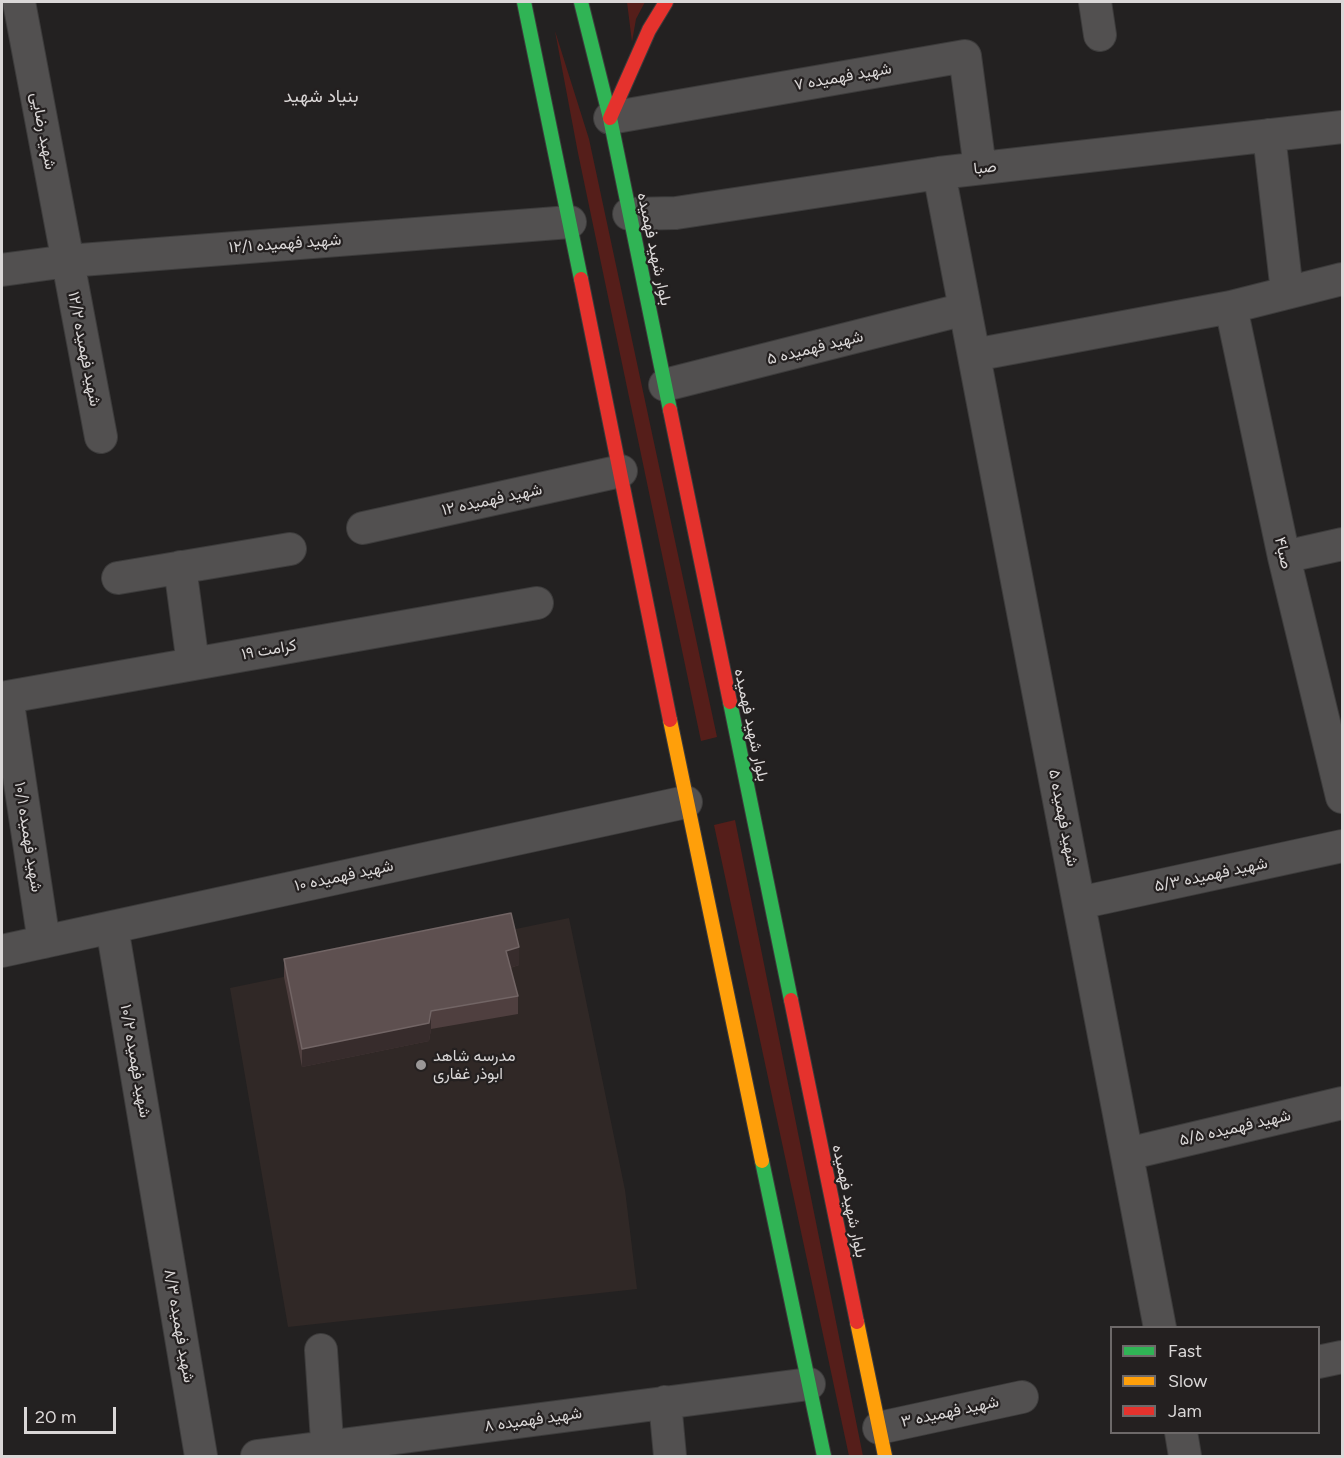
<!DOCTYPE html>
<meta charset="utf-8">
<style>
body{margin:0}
#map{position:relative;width:1344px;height:1458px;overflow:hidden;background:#232121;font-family:Figtree,sans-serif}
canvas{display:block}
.frame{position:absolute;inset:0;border:3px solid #dad7d7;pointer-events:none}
.legend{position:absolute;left:1110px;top:1326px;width:210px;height:108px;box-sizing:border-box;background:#242020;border:2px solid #6d6969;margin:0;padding:8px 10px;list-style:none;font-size:18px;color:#dad7d7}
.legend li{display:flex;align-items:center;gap:12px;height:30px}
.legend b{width:30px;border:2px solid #6d6969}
.scale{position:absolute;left:24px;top:1407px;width:92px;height:27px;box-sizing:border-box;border:3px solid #dad7d7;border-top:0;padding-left:8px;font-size:18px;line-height:21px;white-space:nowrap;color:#dad7d7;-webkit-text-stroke:4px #242020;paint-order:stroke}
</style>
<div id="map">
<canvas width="1344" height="1458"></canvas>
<div class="frame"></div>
<ul class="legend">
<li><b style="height:8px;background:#30b455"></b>Fast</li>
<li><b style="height:8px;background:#ff9f0a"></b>Slow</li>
<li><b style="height:8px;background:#e5322d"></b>Jam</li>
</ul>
<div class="scale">20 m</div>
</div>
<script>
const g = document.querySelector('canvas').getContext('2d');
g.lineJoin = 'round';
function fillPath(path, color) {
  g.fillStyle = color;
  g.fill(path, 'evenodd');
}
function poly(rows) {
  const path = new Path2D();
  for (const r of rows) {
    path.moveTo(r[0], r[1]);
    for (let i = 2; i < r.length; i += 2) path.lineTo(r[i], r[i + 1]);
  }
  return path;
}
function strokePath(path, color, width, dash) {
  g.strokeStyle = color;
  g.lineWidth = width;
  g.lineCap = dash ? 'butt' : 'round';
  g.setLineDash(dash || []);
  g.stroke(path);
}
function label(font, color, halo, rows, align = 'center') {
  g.font = font + ' Figtree,Vazirmatn,sans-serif';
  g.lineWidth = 4.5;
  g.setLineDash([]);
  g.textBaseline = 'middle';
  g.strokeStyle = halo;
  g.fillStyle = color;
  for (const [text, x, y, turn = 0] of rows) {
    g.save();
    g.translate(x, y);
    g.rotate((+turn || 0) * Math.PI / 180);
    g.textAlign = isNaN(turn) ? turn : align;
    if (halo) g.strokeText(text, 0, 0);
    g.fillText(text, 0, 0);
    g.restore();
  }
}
fillPath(poly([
 [569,918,625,1190,637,1289,288,1327,230,988]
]), '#302826');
fillPath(poly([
 [627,2,645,2,636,19,632,42],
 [555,31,589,139,717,737,701,741,578,153],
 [735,820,863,1456,849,1456,714,825]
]), '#551e1a');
const street = poly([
 [19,2,101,437],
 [1095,2,1100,35],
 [610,118,965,56,980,168],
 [1269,135,1287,292],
 [939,173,1160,1328],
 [629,214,676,213,939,173,1342,127],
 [2,270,68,261,570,222],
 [1231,307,1284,557,1342,797],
 [974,355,1231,307,1342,279],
 [665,385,965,309],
 [363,528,621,471],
 [1284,557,1342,544],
 [180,567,193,664],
 [118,578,290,549],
 [7,697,44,942],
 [2,698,537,603],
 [1079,903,1342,846],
 [112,927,201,1456],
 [2,951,686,802],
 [1127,1154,1342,1103],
 [321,1350,328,1456],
 [1318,1362,1342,1357],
 [665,1402,670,1456],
 [879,1428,1022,1397],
 [1181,1432,1185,1456],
 [257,1456,809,1384]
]);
const fast = poly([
 [524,2,581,279],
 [581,2,610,118,670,410],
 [730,702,791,1000],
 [762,1161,824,1456]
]);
const slow = poly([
 [670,720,762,1161],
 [857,1322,885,1456]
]);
const jam = poly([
 [610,118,649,30,666,2],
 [581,279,670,720],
 [670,410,730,702],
 [791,1000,857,1322]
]);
strokePath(street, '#3d3c3c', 34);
strokePath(fast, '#3d3c3c', 16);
strokePath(slow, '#3d3c3c', 16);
strokePath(jam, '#3d3c3c', 16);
strokePath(street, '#525050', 32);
strokePath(fast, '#30b455', 14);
strokePath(slow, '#ff9f0a', 14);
strokePath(jam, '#e5322d', 14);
fillPath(poly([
 [284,959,519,965,510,968,518,996,518,1014,431,1029,429,1041,302,1067,284,977]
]), '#4f3f3f');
fillPath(poly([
 [519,947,519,965,506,969,506,951],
 [431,1011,431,1029,429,1041,302,1067,302,1049]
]), '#372c2c');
const building = poly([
 [511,913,519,947,506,951,518,996,431,1011,429,1023,302,1049,284,959,511,913]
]);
fillPath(building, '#5e5050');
strokePath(building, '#726565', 1.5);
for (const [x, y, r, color] of [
 [421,1065,6,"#9a9797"]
]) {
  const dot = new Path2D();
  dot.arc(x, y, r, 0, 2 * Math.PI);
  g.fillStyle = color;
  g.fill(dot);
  strokePath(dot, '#242020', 2);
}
label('16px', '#dad7d7', '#242020', [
 ["شهید فهمیده ۷",843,77,-10],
 ["شهید رضایی",43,131,79],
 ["صبا",985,168,-6],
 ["شهید فهمیده ۱۲/۱",285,244,-4],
 ["بلوار شهید فهمیده",654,249,78],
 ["شهید فهمیده ۵",815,348,-14],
 ["شهید فهمیده ۱۲/۲",84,349,79],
 ["شهید فهمیده ۱۲",492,500,-12],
 ["صبا۴",1283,553,77],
 ["کرامت ۱۹",269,650,-10],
 ["بلوار شهید فهمیده",751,725,78],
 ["شهید فهمیده ۵",1063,818,79],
 ["شهید فهمیده ۱۰/۱",28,837,81],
 ["شهید فهمیده ۵/۳",1211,875,-12],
 ["شهید فهمیده ۱۰",344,876,-12],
 ["شهید فهمیده ۱۰/۲",135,1061,80],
 ["شهید فهمیده ۵/۵",1235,1128,-13],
 ["بلوار شهید فهمیده",849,1201,78],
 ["شهید فهمیده ۸/۳",179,1326,80],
 ["شهید فهمیده ۳",950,1412,-12],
 ["شهید فهمیده ۸",533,1420,-8]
]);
label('16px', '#dad7d7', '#242020', [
 ["مدرسه شاهد",433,1056],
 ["ابوذر غفاری",433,1074]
], 'left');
label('18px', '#dad7d7', '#242020', [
 ["بنیاد شهید",321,97]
]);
</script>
